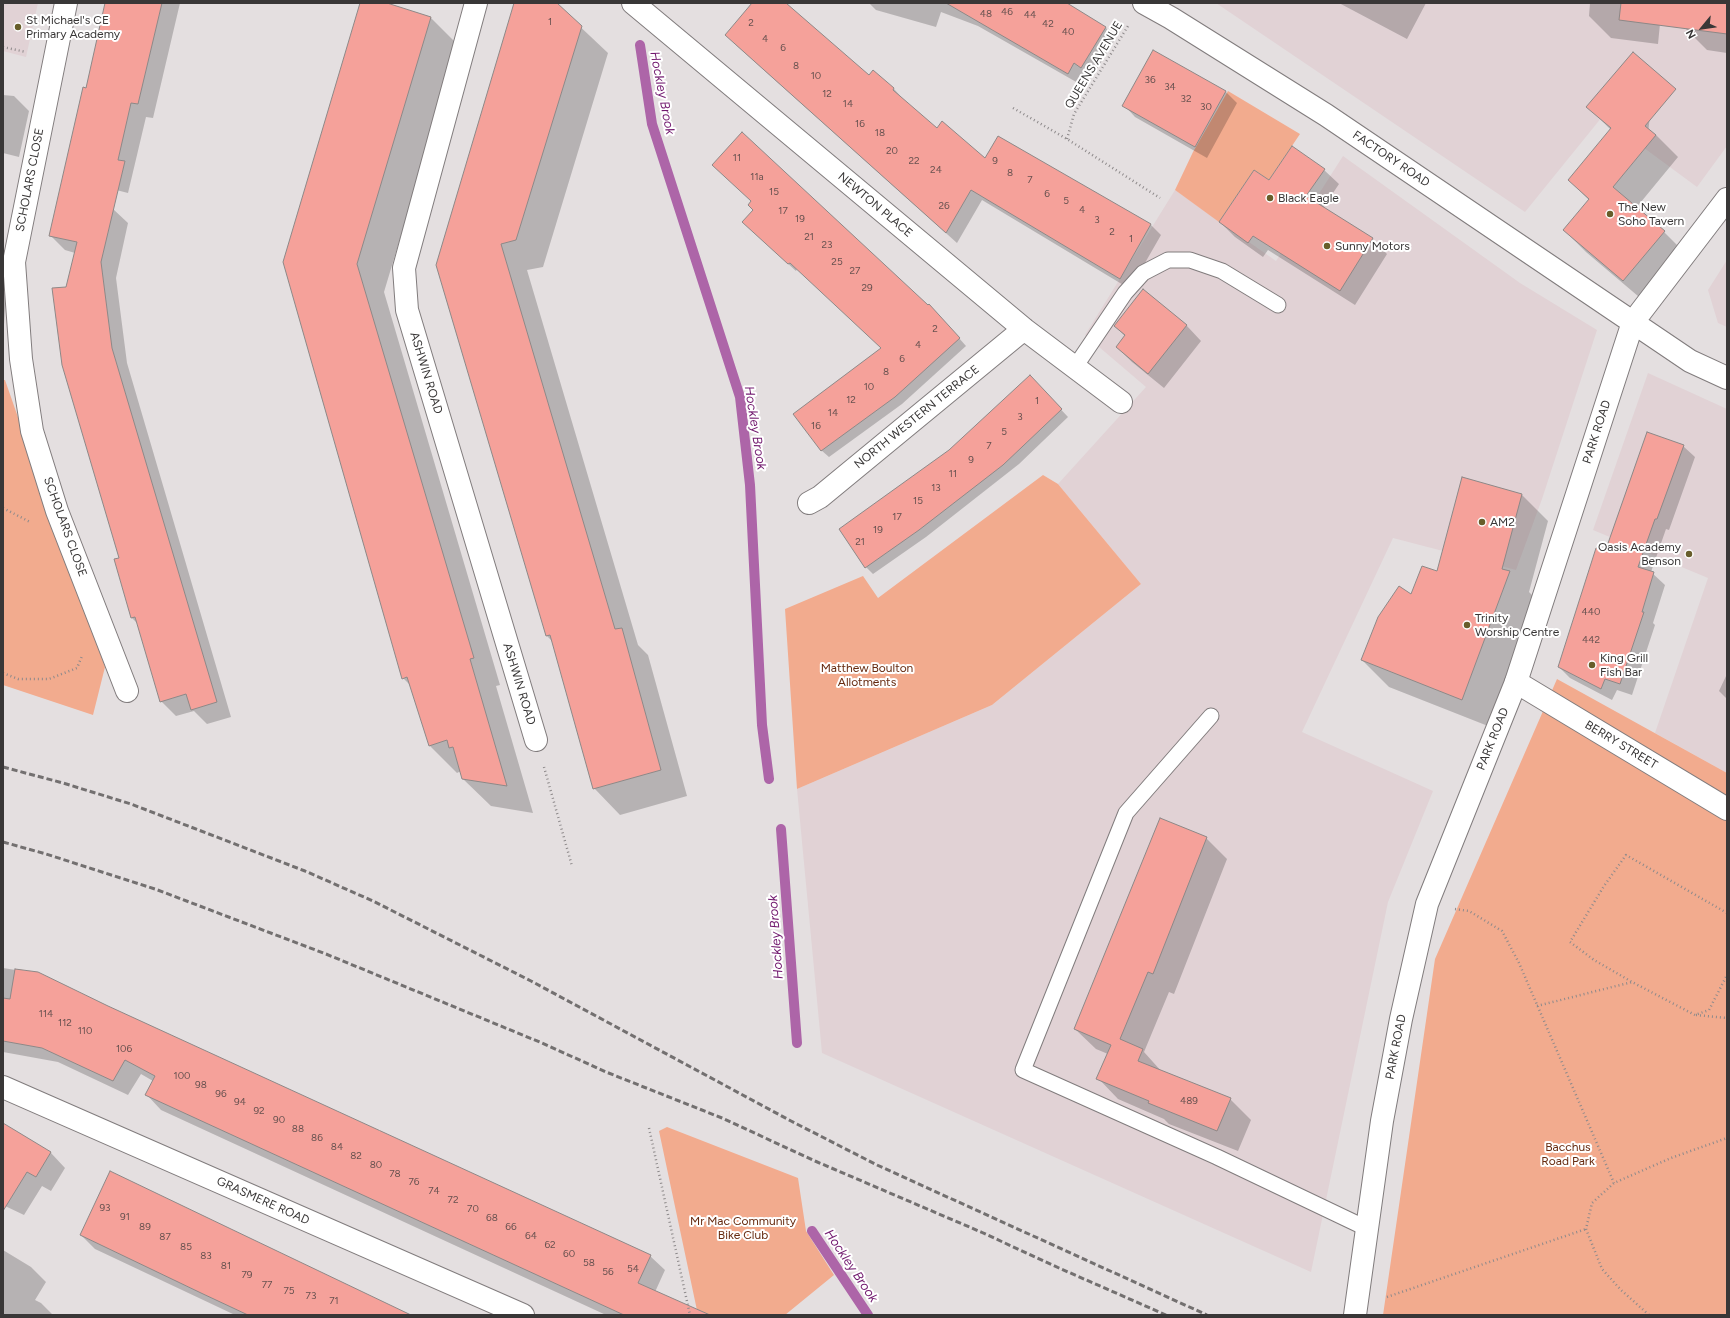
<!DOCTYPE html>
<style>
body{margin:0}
#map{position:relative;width:1730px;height:1318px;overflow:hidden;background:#e4dfe0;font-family:Figtree,sans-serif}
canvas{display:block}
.frame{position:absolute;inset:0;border:4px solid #393737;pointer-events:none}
.north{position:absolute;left:1682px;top:8px;width:40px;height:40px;-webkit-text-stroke:3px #fff;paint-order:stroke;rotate:241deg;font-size:11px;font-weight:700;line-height:16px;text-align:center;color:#393737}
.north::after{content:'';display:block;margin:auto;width:14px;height:18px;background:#393737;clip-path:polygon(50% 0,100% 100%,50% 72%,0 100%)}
</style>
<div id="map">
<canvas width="1730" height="1318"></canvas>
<div class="frame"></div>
<div class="north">N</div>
</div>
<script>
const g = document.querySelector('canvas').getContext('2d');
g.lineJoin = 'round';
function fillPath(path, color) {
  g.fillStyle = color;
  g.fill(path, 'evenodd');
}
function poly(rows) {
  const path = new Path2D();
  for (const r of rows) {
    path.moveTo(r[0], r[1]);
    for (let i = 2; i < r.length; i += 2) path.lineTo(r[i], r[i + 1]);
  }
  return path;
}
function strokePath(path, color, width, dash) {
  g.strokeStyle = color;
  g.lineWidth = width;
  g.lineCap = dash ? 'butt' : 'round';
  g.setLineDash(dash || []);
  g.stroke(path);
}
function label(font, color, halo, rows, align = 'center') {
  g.font = font + ' Figtree,sans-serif';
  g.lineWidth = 4;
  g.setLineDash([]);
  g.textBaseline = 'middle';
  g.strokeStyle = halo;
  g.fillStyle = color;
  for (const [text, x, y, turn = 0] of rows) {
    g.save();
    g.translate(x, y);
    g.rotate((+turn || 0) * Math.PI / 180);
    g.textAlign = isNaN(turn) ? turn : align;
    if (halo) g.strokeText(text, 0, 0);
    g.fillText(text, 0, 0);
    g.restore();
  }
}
fillPath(poly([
 [3,3,38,3,26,57,3,51],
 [1216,3,1727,3,1727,146,1697,187,1602,117,1525,212],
 [1343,156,1520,283,1597,330,1542,499,1516,570,1393,538,1302,732,1433,791,1388,902,1311,1272,822,1053,797,789,992,705,1141,584,1058,484,1146,387,1085,335,1175,190,1276,261],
 [1727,260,1727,327,1718,323,1708,290],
 [1648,373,1727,409,1727,773,1655,733,1708,578,1593,530]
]), '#e1d2d5');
fillPath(poly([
 [1228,91,1300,134,1269,180,1254,170,1219,222,1175,190,1193,152],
 [3,380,5,380,105,667,93,715,3,685],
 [1043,475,1058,484,1141,584,992,705,797,789,785,609,863,576,878,598],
 [1557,679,1727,773,1727,1315,1383,1315,1435,959],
 [667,1127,798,1178,806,1231,834,1275,785,1315,698,1315,659,1131]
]), '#f2ab8e');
fillPath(poly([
 [106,3,180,3,153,118,146,117,128,193,81,181,86,89],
 [361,3,384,3,430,17,458,45,384,292,500,685,496,686,533,813,491,806,463,779,461,771,457,773,430,746,411,686,403,678,284,262],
 [515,3,555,3,608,53,543,267,527,270,638,645,648,655,687,796,620,815,594,788,553,642,547,636,437,265],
 [753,3,784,3,869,77,873,72,894,89,904,100,903,101,937,129,986,159,999,137,1151,225,1161,235,1130,289,982,200,957,243,736,45],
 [869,3,1066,3,1106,28,1116,38,1092,77,1084,73,1078,83,978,26,941,12,936,27,876,10],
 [1339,3,1426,3,1407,39],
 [1590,3,1662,3,1658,44,1611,38,1589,16],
 [1689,3,1727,3,1727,53,1707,50,1685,28],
 [1153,52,1226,92,1237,103,1207,158,1135,117,1124,105],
 [1654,75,1648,134,1656,135,1678,157,1636,208,1664,232,1686,254,1645,302,1586,252,1564,230,1589,200,1569,180,1611,130,1588,107],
 [3,95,14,96,29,111,19,157,3,153],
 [1324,170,1339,184,1323,208,1372,239,1387,254,1355,305,1268,250,1263,257,1235,237,1220,222,1269,181],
 [113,209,128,223,116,278,127,363,231,717,207,724,194,711,176,716,161,701,138,624,132,618,115,560,120,558,67,287,75,253,65,250,50,235],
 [750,229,928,306,936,312,966,346,902,404,829,457,821,450,883,348,797,269,796,271],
 [1143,290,1187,326,1201,341,1164,388,1132,362,1117,347,1125,336,1115,326],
 [3,291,6,294,3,340],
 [1037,384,1068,417,1019,464,926,537,873,574,866,567,950,450],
 [1683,446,1695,457,1669,530,1666,529,1651,572,1665,585,1653,623,1655,625,1632,695,1617,690,1612,700,1570,678,1559,667,1606,550],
 [1522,495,1548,521,1529,592,1536,599,1488,726,1389,687,1362,660,1411,596],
 [1727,674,1727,699,1719,691],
 [1206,838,1227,859,1174,994,1169,992,1144,1052,1162,1072,1230,1099,1251,1120,1238,1151,1169,1124,1164,1119,1118,1099,1098,1078,1108,1054,1096,1049,1075,1029],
 [3,968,35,973,650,1256,665,1270,655,1292,688,1315,606,1315,161,1110,147,1095,153,1081,141,1074,128,1095,58,1062,3,1052],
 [3,1124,51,1153,65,1168,51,1191,42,1186,24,1215,3,1205],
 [81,1235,410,1315,235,1315,95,1249],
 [3,1250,31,1267,46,1282,35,1300,41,1303,53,1315,3,1315]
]), '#0003');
strokePath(poly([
 [640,45,652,124,740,397,750,485,762,725,769,779],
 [781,829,797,1043],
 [812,1231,868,1315]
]), '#ad65a8', 10);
const building = poly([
 [105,3,162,3,138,104,131,103,118,160,125,161,101,262,112,348,217,702,191,710,186,694,160,702,135,617,131,618,114,559,119,558,62,365,52,288,66,287,77,242,49,236,83,87,86,88,105,3],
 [360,3,387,3,431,17,357,264,474,658,470,659,507,786,462,779,453,747,449,748,447,740,429,746,407,677,402,679,283,262,360,3],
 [514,3,557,3,582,26,516,240,501,244,615,629,622,628,661,770,593,789,550,635,546,636,436,265,514,3],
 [752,3,786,3,869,75,873,70,894,88,893,90,937,128,942,121,985,158,998,136,1151,224,1120,279,971,190,946,233,725,35,752,3],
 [946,3,1067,3,1106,27,1081,68,1074,63,1068,74,946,3],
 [1621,3,1727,3,1727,34,1619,20,1621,3],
 [1153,50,1226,91,1195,147,1122,106,1153,50],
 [1633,52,1676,89,1645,126,1656,135,1613,187,1665,231,1623,281,1563,230,1589,199,1568,180,1611,128,1586,107,1633,52],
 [742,132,928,305,929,304,960,338,895,397,821,451,793,414,881,348,790,263,788,264,742,222,753,210,748,205,751,201,712,165,742,132],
 [1292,146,1325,169,1306,196,1373,238,1340,291,1253,236,1248,243,1219,222,1254,170,1269,180,1292,146],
 [1143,289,1187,325,1148,374,1116,347,1125,335,1114,326,1143,289],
 [1030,375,1062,409,1003,465,919,530,865,568,839,529,949,450,1030,375],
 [1647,432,1684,445,1657,519,1655,519,1638,567,1654,572,1642,612,1644,612,1620,684,1605,679,1601,689,1558,667,1596,548,1606,549,1647,432],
 [1462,477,1522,494,1502,569,1510,571,1462,700,1361,660,1378,617,1399,586,1411,594,1422,566,1437,571,1462,477],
 [1160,818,1207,837,1153,974,1148,972,1120,1039,1143,1049,1138,1061,1231,1098,1217,1131,1148,1103,1149,1101,1096,1079,1111,1045,1074,1029,1160,818],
 [15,969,38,972,108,1006,651,1255,638,1283,710,1315,624,1315,145,1095,155,1076,125,1060,113,1081,42,1048,3,1041,3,998,10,999,15,969],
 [3,1123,51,1152,36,1177,27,1172,3,1211,3,1123],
 [110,1171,231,1229,411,1315,248,1315,201,1293,80,1235,110,1171]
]);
fillPath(building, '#f5a19a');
strokePath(building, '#8d8887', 1);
const service = poly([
 [1075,367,1125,293,1143,273,1168,260,1190,260,1222,271,1278,305],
 [1211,716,1126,813,1023,1070,1217,1157,1368,1229]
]);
const minor = poly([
 [66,3,14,262,21,359,32,431,57,511,127,691],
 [476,3,404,268,407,310,536,740],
 [633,3,1024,329,1121,402],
 [809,503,820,497,1024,329],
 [1516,682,1727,809],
 [3,1087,523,1315]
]);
const tertiary = poly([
 [1144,3,1171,18,1326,115,1690,361,1727,378],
 [1355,1315,1382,1121,1401,1019,1427,904,1516,682,1633,322,1727,199]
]);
strokePath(service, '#817c7d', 17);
strokePath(minor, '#817c7d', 24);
strokePath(tertiary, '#817c7d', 24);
strokePath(poly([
 [3,47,26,52],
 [1013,108,1067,139,1160,198],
 [1067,139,1074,114,1128,26],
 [3,508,30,522],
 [3,673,18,679,49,679,77,668,82,656],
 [544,767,572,866],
 [1455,909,1469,911,1502,931,1519,963,1614,1183],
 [1727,913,1626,855,1604,886,1570,942,1594,960,1632,982,1695,1015,1709,1010,1727,975],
 [1537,1006,1632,982],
 [1696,1015,1727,1018],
 [649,1128,690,1315],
 [1387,1297,1586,1229],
 [1649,1315,1621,1290,1602,1269,1586,1229,1592,1203,1614,1183,1671,1158,1727,1138]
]), '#8e8a8b', 2.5, [1, 3]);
strokePath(service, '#fff', 15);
strokePath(minor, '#fff', 22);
strokePath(tertiary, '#fff', 22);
strokePath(poly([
 [3,767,63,783,131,804,305,871,373,901,531,981,791,1121,877,1165,1207,1315],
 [3,842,46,854,155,889,326,954,542,1043,606,1072,722,1118,815,1161,981,1232,1059,1268,1166,1315]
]), '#737070', 3, [6, 3]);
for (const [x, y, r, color] of [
 [18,27,4,"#675d2a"],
 [1270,198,4,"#675d2a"],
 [1610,214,4,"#675d2a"],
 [1327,246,4,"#675d2a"],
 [1482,522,4,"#675d2a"],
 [1689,554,4,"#675d2a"],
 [1467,625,4,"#675d2a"],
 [1592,665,4,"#675d2a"]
]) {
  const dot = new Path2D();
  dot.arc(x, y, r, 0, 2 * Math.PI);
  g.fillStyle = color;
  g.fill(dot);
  strokePath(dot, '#fff', 1.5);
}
label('10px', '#685250', null, [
 ["46",1007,12],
 ["48",986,14],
 ["44",1030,15],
 ["1",550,22],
 ["2",751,23],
 ["42",1048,24],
 ["40",1068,32],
 ["4",765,39],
 ["6",783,48],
 ["8",796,66],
 ["10",816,76],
 ["36",1150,80],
 ["34",1170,87],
 ["12",827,94],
 ["32",1186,99],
 ["14",848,104],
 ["30",1206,107],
 ["16",860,124],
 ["18",880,133],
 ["20",892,151],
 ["11",737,158],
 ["22",914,161],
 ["9",995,161],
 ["24",936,170],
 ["8",1010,173],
 ["11a",757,177],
 ["7",1030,180],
 ["15",774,192],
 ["6",1047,194],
 ["5",1066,201],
 ["26",944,206],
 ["4",1082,210],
 ["17",783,211],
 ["19",800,219],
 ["3",1097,220],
 ["2",1112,232],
 ["21",809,237],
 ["1",1131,239],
 ["23",827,245],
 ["25",837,262],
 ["27",855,271],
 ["29",867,288],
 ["2",935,329],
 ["4",918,345],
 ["6",902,359],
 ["8",886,372],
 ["10",869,387],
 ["12",851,400],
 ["1",1037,401],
 ["14",833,413],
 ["3",1020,417],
 ["16",816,426],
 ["5",1004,432],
 ["7",989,446],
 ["9",971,460],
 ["11",953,474],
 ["13",936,488],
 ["15",918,501],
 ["17",897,517],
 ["19",878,530],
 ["21",860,542],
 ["440",1591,612],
 ["442",1591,640],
 ["114",46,1014],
 ["112",65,1023],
 ["110",85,1031],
 ["106",124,1049],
 ["100",182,1076],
 ["98",201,1085],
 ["96",221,1094],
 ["489",1189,1101],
 ["94",240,1102],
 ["92",259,1111],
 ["90",279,1120],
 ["88",298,1129],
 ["86",317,1138],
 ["84",337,1147],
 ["82",356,1156],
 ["80",376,1165],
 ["78",395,1174],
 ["76",414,1182],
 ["74",434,1191],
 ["72",453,1200],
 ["93",105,1208],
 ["70",473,1209],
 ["91",125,1217],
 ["68",492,1218],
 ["89",145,1227],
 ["66",511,1227],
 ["64",531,1236],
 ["87",165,1237],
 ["62",550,1245],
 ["85",186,1247],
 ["60",569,1254],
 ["83",206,1256],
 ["58",589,1263],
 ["81",226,1266],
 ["54",633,1269],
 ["56",608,1272],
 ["79",247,1275],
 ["77",267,1285],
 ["75",289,1291],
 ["73",311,1296],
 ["71",334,1301]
]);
label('12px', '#393737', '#fff', [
 ["St Michael's CE",26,20],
 ["Primary Academy",26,34],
 ["Black Eagle",1278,198],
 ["The New",1618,207],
 ["Soho Tavern",1618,221],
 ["Sunny Motors",1335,246],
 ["AM2",1490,522],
 ["Oasis Academy",1681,547,"right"],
 ["Benson",1681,561,"right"],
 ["Trinity",1475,618],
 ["Worship Centre",1475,632],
 ["King Grill",1600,658],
 ["Fish Bar",1600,672]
], 'left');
label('12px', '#393737', '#fff', [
 ["QUEENS AVENUE",1094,65,-59],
 ["FACTORY ROAD",1391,159,34],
 ["SCHOLARS CLOSE",30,180,-79],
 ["NEWTON PLACE",875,205,40],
 ["ASHWIN ROAD",426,373,73],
 ["NORTH WESTERN TERRACE",917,417,-39],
 ["PARK ROAD",1597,432,-72],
 ["SCHOLARS CLOSE",65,527,70],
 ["ASHWIN ROAD",519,684,73],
 ["PARK ROAD",1493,739,-68],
 ["BERRY STREET",1621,745,31],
 ["PARK ROAD",1396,1047,-79],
 ["GRASMERE ROAD",263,1201,24]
]);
label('12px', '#662a0f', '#fff', [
 ["Matthew Boulton",867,668],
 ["Allotments",867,682],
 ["Bacchus",1568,1147],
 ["Road Park",1568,1161],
 ["Mr Mac Community",743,1221],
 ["Bike Club",743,1235]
]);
label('italic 13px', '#71186e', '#fff', [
 ["Hockley Brook",662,93,79],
 ["Hockley Brook",755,428,81],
 ["Hockley Brook",776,937,-94],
 ["Hockley Brook",851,1266,56]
]);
</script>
